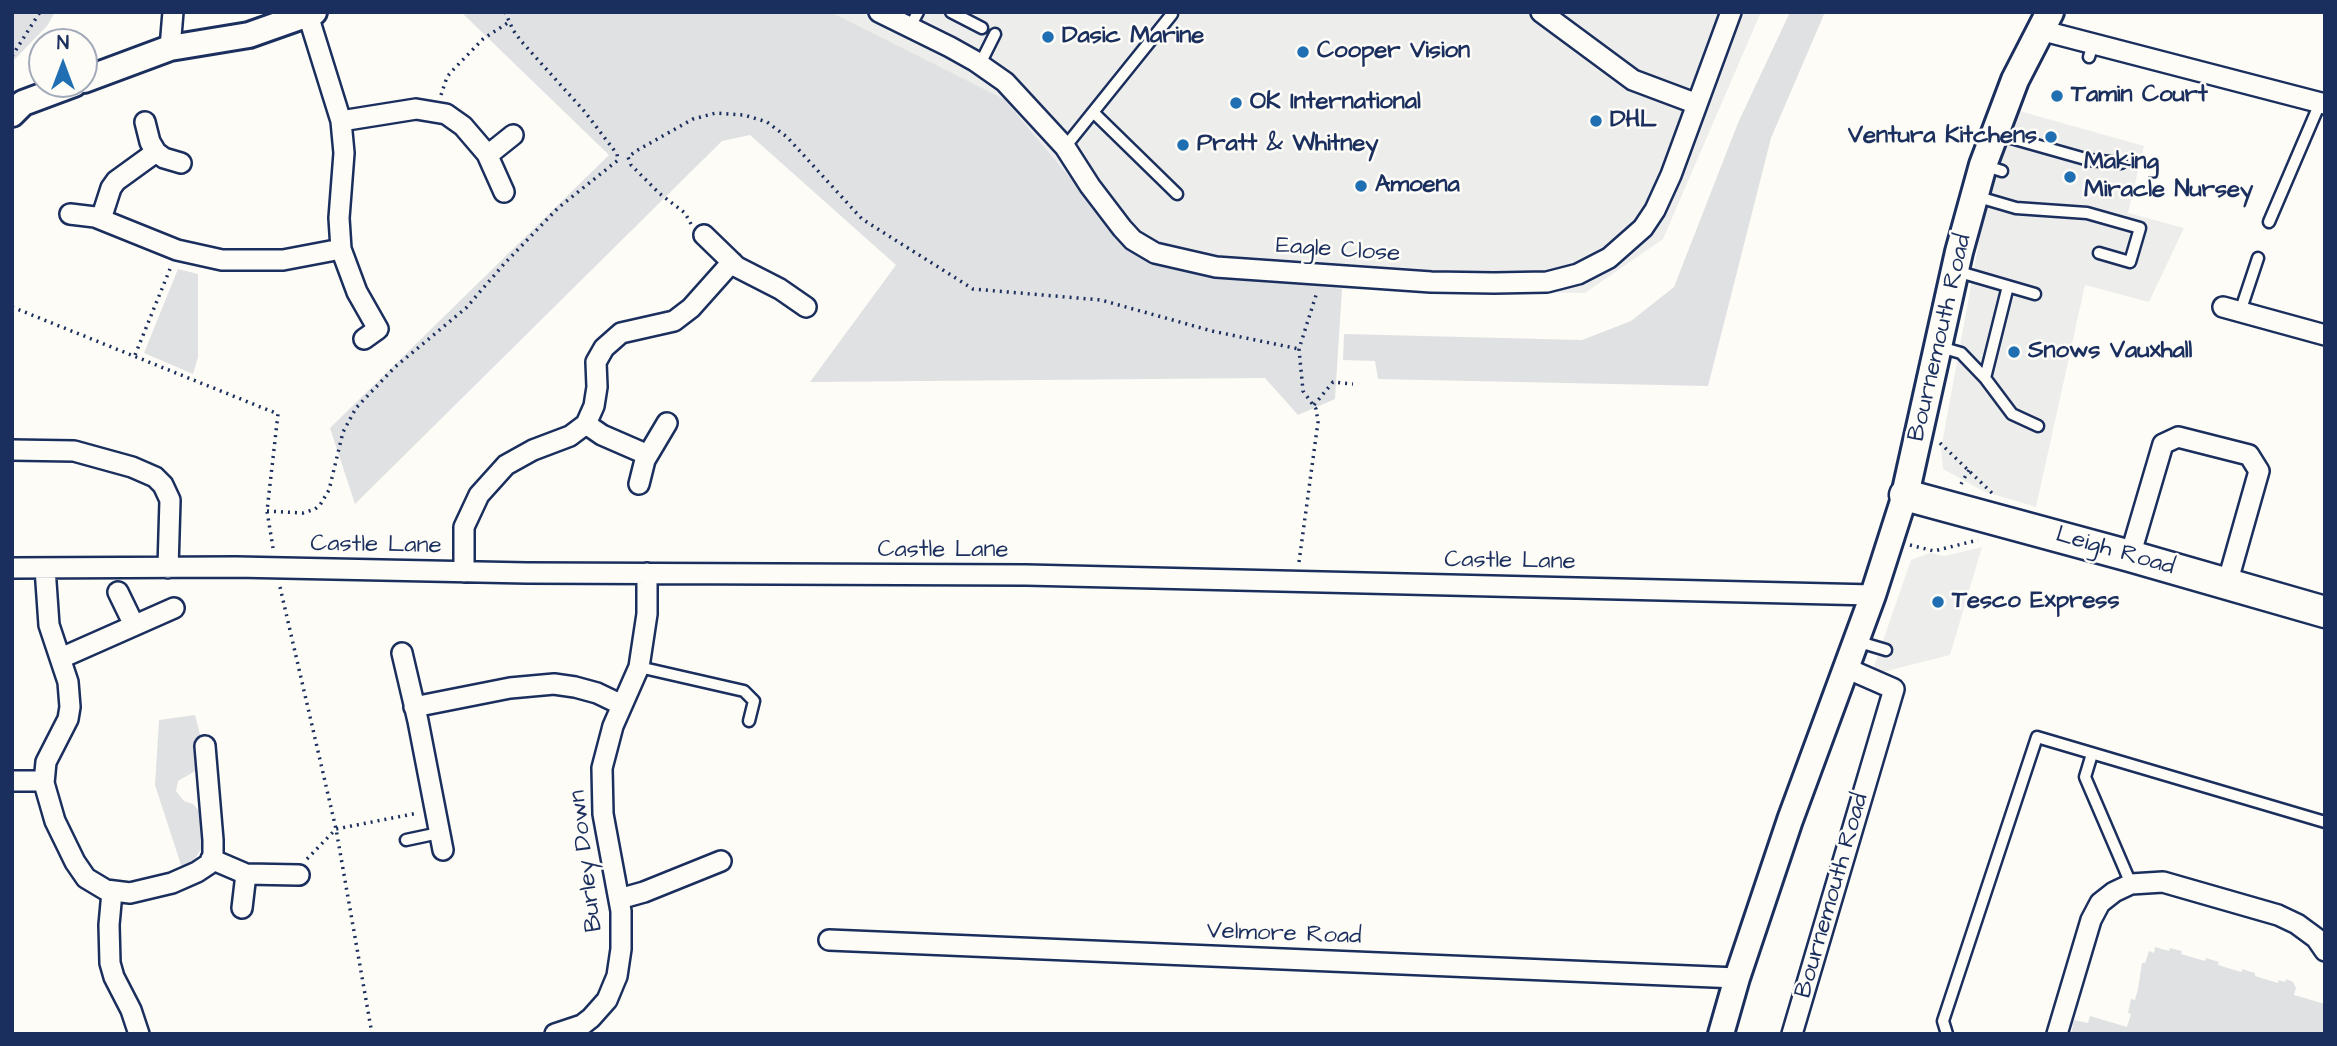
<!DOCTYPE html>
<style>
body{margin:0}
#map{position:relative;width:2337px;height:1046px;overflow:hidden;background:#fdfcf7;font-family:"Architects Daughter",sans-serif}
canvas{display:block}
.frame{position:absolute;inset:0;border:14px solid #1b2f5e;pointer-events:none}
.north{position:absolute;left:28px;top:28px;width:70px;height:70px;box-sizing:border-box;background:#fdfcf7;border:2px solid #a3aaba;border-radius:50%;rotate:0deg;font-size:19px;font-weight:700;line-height:28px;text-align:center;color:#1b2f5e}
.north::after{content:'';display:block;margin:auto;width:24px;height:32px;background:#1f6fb2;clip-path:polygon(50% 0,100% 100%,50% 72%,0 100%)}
</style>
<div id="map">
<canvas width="2337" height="1046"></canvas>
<div class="frame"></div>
<div class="north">N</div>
</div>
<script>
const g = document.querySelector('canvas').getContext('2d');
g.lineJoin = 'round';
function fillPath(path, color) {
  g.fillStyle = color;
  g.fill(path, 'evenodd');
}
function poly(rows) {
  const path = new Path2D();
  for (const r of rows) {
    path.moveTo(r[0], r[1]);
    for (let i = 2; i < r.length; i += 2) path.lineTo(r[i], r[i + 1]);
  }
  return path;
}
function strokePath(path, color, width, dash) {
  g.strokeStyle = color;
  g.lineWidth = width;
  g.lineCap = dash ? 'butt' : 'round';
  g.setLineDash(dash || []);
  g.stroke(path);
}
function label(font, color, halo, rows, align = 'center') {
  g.font = font + ' "Architects Daughter",sans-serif';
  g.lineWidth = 5;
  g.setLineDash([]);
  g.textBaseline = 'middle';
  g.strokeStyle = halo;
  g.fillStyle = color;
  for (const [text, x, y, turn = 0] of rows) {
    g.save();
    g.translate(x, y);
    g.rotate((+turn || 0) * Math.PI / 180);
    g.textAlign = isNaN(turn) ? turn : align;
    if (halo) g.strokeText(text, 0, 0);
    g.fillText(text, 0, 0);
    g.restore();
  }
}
fillPath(poly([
 [831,12,1761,12,1663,239,1585,293,1342,289,1174,267,1089,200,1004,99],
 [2016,110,2144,146,2128,213,2184,228,2149,302,2085,285,2036,507,1983,491,1943,469,1941,449,1991,176],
 [1982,547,1950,655,1871,675,1911,560,1930,553,1945,556]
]), '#edeeec');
fillPath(poly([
 [12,12,55,12,47,26,12,62],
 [461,12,831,12,1004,99,1089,200,1174,267,1342,289,1335,399,1298,415,1265,378,810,382,896,265,750,135,722,141,355,504,330,428,609,155],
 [1790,12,1825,12,1771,138,1708,386,1378,379,1375,361,1343,360,1344,334,1582,340,1631,321,1674,287,1738,123],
 [178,269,198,274,198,357,193,374,144,353],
 [195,715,202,742,197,770,178,781,176,791,184,801,193,804,202,814,205,823,203,846,195,859,182,868,155,785,159,720],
 [2155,947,2169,951,2170,948,2182,951,2181,954,2205,961,2206,958,2219,962,2218,965,2241,972,2243,969,2248,971,2255,973,2255,976,2278,983,2279,980,2285,982,2286,979,2293,982,2296,988,2294,995,2325,1004,2325,1033,2071,1034,2074,1020,2088,1023,2090,1016,2127,1027,2131,1014,2128,1013,2131,999,2135,1000,2138,989,2142,963,2145,963,2149,951,2154,953]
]), '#e0e1e3');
const service = poly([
 [951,12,982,28],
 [910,27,918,12],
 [2089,57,2093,44],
 [980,64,995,34],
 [1093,112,1177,194],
 [1997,134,2089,160,2121,163],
 [1065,147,1172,14],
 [1983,165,2002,171],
 [1975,196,2016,208,2087,213,2140,228,2130,262,2099,253],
 [2269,222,2320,103],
 [1956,271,2035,294],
 [2240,312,2258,258],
 [1940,347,1961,353,1985,378,2012,414,2038,426],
 [1985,378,2008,286],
 [1856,641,1886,650],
 [639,667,744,691,754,701,749,721],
 [2092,754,2085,777,2131,884],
 [406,840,439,833],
 [1947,1034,1943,1021,2037,737,2325,822]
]);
const minor = poly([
 [879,12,950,47,975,61,1005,82,1065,147,1090,186,1122,228,1133,240,1155,253,1216,267,1431,282,1494,283,1547,282,1578,274,1609,258,1643,228,1655,210,1671,175,1731,12],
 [1541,12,1633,80,1697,104],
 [308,15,341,121,344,153,339,218,341,249,357,292,378,329,364,339],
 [2040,30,2325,104],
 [170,48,173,12],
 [341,121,416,109,446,114,463,126,487,154,504,192],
 [145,122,150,142,156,152,164,158,181,163],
 [488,155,513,135],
 [70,214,95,217,177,250,222,260,283,260,341,249],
 [101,219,111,188,116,181,156,152],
 [704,235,737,267,780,289,806,307],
 [2223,307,2325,335],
 [586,424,602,435,648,455],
 [12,450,74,451,132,467,155,477,163,485,170,500,168,568],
 [639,484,645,460,667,423],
 [2130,556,2163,444,2178,437,2249,455,2259,471,2227,584],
 [12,568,236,567,527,573,1026,575,1873,595],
 [45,568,49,625,68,682,70,707,68,719,46,762,44,783,55,821,75,862,86,878,106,890,130,893,172,883,197,872,209,864,213,855,213,840,205,746],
 [464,572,464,527,479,495,506,465,533,450,570,436,586,424,594,406,597,387,596,362,604,348,621,333,674,321,691,308,732,262],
 [118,592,134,625],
 [402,653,418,721,443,850],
 [61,658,174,608],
 [414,707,510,688,554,684,575,687,597,693,622,705],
 [12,781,44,781],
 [211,859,246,874,299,875],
 [112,892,109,925,110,963,114,977,131,1010,139,1034],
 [619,899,644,892,721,861],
 [242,908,246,874],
 [829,940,1737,978],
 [555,1034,582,1025,591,1018,607,1000,617,976,621,949,621,911,603,814,602,768,613,726,639,667,647,614,647,573],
 [1792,1034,1894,689,1846,668],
 [2057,1034,2091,920,2100,903,2114,892,2131,884,2163,882,2278,915,2297,924,2316,938,2325,951]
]);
const tertiary = poly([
 [84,80,170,48,249,35,314,12],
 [12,114,23,103,74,84],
 [1721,1034,1737,978,1790,820,1873,595,1905,495]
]);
const secondary = poly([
 [1905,495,1959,252,1983,165,2015,80,2050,12]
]);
const primary = poly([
 [1905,495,2130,556,2325,612]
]);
strokePath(service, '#1b2f5e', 15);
strokePath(minor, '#1b2f5e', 24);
strokePath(tertiary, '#1b2f5e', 30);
strokePath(secondary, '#1b2f5e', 32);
strokePath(primary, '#1b2f5e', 35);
strokePath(poly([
 [12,56,40,12],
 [441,95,447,77,451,72,483,39,509,22],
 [691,224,685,213,659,193,631,165,628,157,636,151,693,119,716,113,744,115,767,122,787,137,862,219,973,289,1101,300,1212,331,1299,349],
 [12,307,278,414,267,511,273,548],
 [135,355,170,269],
 [1314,405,1333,382,1353,384],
 [1940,443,1992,493],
 [1961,484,1969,470],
 [267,511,303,513,315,509,320,505,329,490,343,432,356,408,395,367,466,308,504,264,558,208,618,160,617,154,585,112,521,41,513,30,505,12],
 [1910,545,1934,551,1978,540],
 [1299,562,1318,422,1316,409,1303,391,1299,349,1317,292],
 [280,587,336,829,372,1034],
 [307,859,336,829,418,813]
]), '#1b2f5e', 3.5, [2, 5]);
strokePath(service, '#fdfcf7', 10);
strokePath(minor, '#fdfcf7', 19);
strokePath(tertiary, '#fdfcf7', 24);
strokePath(secondary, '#fdfcf7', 26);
strokePath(primary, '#fdfcf7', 30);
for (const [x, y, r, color] of [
 [1048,37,7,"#1f6fb2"],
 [1303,52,7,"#1f6fb2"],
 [2057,96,7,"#1f6fb2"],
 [1236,103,7,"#1f6fb2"],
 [1596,121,7,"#1f6fb2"],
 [2051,137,7,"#1f6fb2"],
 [1183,145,7,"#1f6fb2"],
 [2070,177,7,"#1f6fb2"],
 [1361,186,7,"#1f6fb2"],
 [2014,352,7,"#1f6fb2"],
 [1938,602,7,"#1f6fb2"]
]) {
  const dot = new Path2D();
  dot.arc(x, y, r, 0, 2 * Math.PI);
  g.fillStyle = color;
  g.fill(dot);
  strokePath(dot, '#fdfcf7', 2.5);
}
label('bold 24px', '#1b2f5e', '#fdfcf7', [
 ["Dasic Marine",1062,37],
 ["Cooper Vision",1317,52],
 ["Tamin Court",2071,96],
 ["OK International",1250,103],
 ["DHL",1610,121],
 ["Ventura Kitchens",2037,137,"right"],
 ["Pratt & Whitney",1197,145],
 ["Making",2084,163],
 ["Miracle Nursey",2084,191],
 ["Amoena",1375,186],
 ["Snows Vauxhall",2028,352],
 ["Tesco Express",1952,602]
], 'left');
label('24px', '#1b2f5e', '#fdfcf7', [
 ["Eagle Close",1338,251,4],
 ["Bournemouth Road",1941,338,-77],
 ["Castle Lane",376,546,1],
 ["Castle Lane",943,551],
 ["Leigh Road",2115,552,16],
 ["Castle Lane",1510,562,1],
 ["Burley Down",587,861,-97],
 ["Bournemouth Road",1833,896,-74],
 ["Velmore Road",1284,935,2]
]);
</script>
